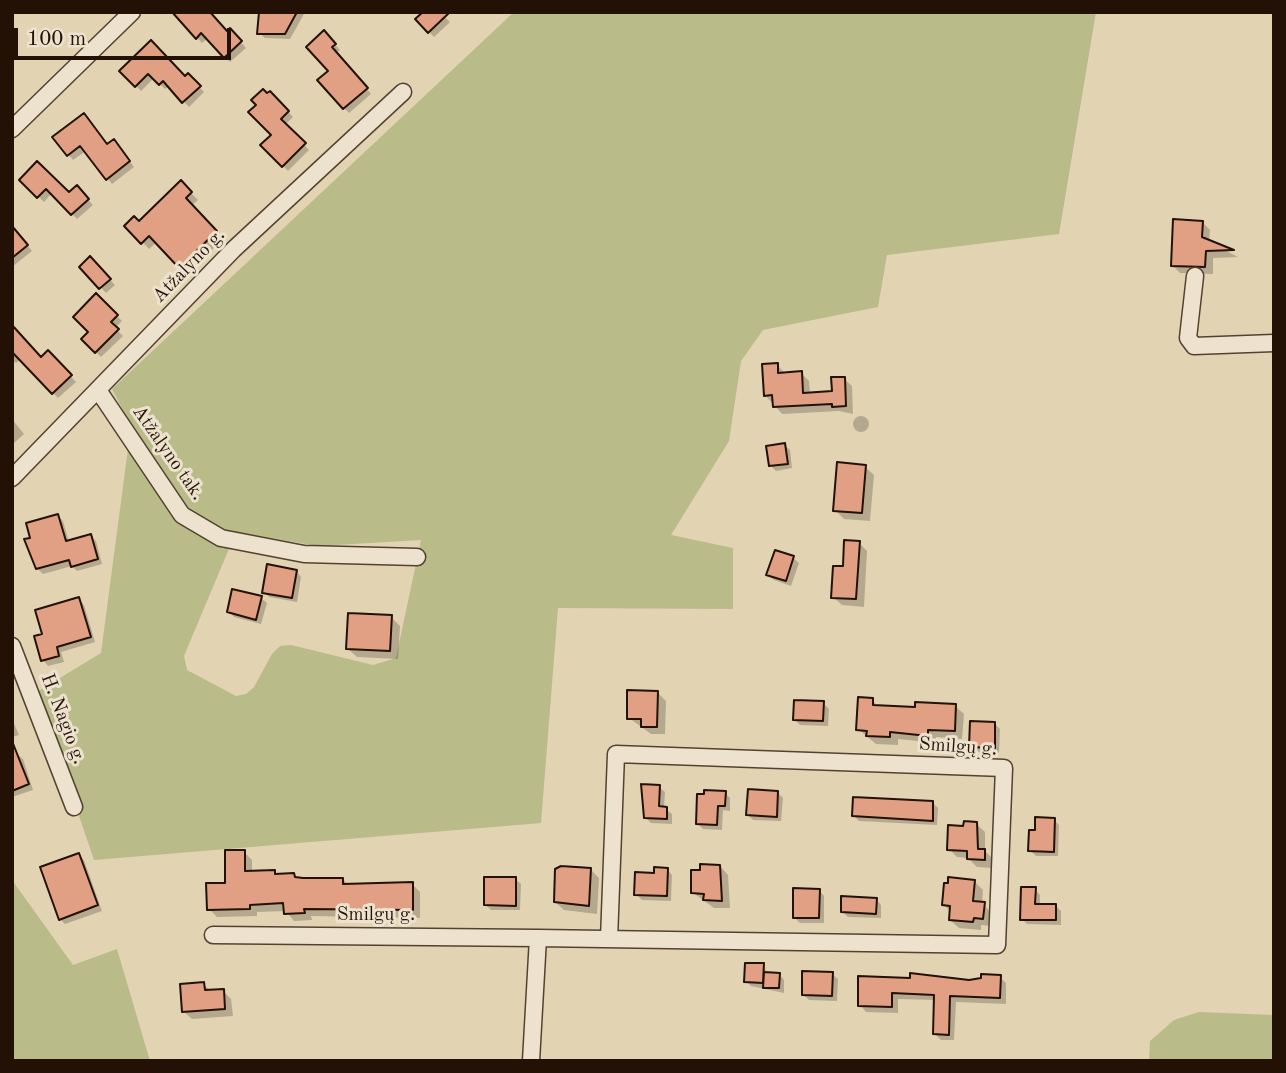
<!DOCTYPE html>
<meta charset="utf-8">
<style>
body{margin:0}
#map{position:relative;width:1286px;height:1073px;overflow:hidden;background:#e2d3b3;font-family:"Old Standard TT",serif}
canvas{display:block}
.frame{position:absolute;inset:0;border:14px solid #231105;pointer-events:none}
.scale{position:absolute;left:14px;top:28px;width:217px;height:32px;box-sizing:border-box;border:4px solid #231105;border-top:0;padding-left:9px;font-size:21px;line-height:24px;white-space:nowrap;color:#231105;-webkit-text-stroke:5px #ece2ce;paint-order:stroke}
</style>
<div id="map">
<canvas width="1286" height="1073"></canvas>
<div class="frame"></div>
<div class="scale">100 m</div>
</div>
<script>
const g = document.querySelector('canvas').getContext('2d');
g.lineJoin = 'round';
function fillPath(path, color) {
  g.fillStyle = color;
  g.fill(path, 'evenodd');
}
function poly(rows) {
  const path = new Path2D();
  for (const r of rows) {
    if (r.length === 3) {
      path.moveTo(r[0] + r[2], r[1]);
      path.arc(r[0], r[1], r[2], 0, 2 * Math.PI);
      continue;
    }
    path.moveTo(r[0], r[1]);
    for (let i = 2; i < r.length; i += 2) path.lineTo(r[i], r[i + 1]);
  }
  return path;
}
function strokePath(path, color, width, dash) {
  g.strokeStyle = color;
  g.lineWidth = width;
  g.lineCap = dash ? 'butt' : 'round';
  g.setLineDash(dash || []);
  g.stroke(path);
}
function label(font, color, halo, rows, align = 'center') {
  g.font = font + ' "Old Standard TT",serif';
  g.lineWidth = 6;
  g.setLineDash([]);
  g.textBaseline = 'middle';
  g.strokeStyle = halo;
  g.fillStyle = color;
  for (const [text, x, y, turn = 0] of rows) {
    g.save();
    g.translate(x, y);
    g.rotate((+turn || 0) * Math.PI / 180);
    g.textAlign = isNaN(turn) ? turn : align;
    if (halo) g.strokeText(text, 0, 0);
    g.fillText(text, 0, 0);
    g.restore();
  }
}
fillPath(poly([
 [514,12,1096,12,1059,234,887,255,878,307,763,330,741,361,729,441,671,535,733,548,733,609,558,608,541,823,94,860,37,692,101,653,131,426,112,389],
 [236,532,318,546,421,540,396,658,373,665,291,645,280,646,272,654,254,687,246,694,236,696,187,670,184,656],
 [12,880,73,965,117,949,150,1061,12,1061],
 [1199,1012,1274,1015,1274,1061,1149,1061,1150,1041,1174,1020]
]), '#b9bb88');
fillPath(poly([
 [258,12,302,12,304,14,290,39,265,38,259,33],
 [440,12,450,22,434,37,418,20],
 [178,17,227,33,230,30,246,48,230,62,208,38,202,43],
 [324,33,340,50,336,53,371,94,349,113,344,108,330,71],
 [122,71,185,78,188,75,204,92,189,107,169,86,165,89,154,78,141,91],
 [270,93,293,117,285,125,309,150,288,171,263,145,273,135,267,96],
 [54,137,119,147,134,167,112,184,86,151,73,160],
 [21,180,69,194,77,188,93,205,77,219,52,193,44,202],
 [181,183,198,200,192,205,223,239,187,274,157,242,149,249,127,226,139,223],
 [1202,222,1210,230,1209,242,1238,257,1213,258,1213,274,1180,273,1172,265],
 [12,239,23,240,32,251,12,267],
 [90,259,115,285,106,293,81,267],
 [96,296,122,321,115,328,123,336,101,357,83,339,90,332],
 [12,334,41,360,48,353,76,382,58,398,21,359,16,363,12,360],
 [777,365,785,373,801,373,809,381,810,394,833,393,844,379,852,386,853,414,839,411,782,414,765,395],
 [861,424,8],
 [12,419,24,434,12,445],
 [784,445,790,450,792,468,776,471,770,465],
 [865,467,874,475,870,521,844,519,835,510],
 [58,516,63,521,69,542,90,536,96,541,102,564,77,571,72,566,43,574,37,568,32,539],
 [859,543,867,551,864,607,842,605,833,597],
 [793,558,799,563,791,586,774,580,768,575],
 [296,571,301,577,297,602,269,597,264,592],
 [261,598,267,603,261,624,234,617,229,612],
 [79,599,84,605,95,642,61,652,64,662,48,666,43,660,44,635],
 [391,617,400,626,398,659,357,657,348,649],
 [658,693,666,701,665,734,651,734,629,718],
 [872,700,879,707,955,706,964,714,962,739,936,737,936,743,898,739,898,745,876,744,858,729],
 [823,703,829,709,828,726,800,725,795,720],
 [12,719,19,735,12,737],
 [995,724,1000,729,999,753,976,752,971,747],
 [17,754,23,759,33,790,12,797,12,756],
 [659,787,665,792,664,808,672,814,672,824,651,823,646,818],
 [777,792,783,798,781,821,753,820,748,815],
 [725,793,730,798,730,811,723,810,722,830,703,829,697,823],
 [933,803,938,808,937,825,859,821,854,816],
 [1054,820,1059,825,1058,856,1036,856,1030,850,1036,832],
 [976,824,985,832,985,851,993,859,993,868,977,867,968,858,957,857,949,849,965,828],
 [244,852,252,860,252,873,274,872,278,875,294,875,298,879,343,879,349,886,412,884,420,892,420,918,311,916,312,920,294,921,286,911,257,912,257,916,217,917,209,909,227,884],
 [79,855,84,860,102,911,65,924,60,919],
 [720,866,728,875,730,908,714,908,692,892],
 [590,869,599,878,597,914,564,910,555,902],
 [667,869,672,875,671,901,642,900,636,894,656,875],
 [515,879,521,884,520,910,491,910,486,905],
 [974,881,983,890,982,904,992,913,991,926,981,925,981,930,959,928,950,920,951,912,944,905],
 [1035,889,1040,895,1040,905,1056,906,1061,911,1061,925,1027,924,1022,919],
 [819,890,824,896,824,923,800,923,794,917],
 [876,899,881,905,881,918,848,917,843,912],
 [763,965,768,974,779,974,784,980,784,993,751,986,746,981],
 [832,974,838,979,837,1001,809,1000,803,994],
 [1000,977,1006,983,1006,1004,956,1002,954,1040,941,1040,935,1034,936,1000,898,999,898,1013,866,1012,860,1005,912,980,969,981],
 [203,984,211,991,223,991,231,999,233,1016,192,1019,183,1011]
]), '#0003');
const building = poly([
 [172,12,210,12,227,31,230,28,242,41,224,58,201,33,196,39,172,12],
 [259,12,297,12,285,34,257,34,259,12],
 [423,12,450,12,428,33,415,19,423,12],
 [324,30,336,44,332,47,368,88,343,109,317,80,328,71,306,47,324,30],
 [151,40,185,76,188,73,201,86,182,103,163,81,159,85,148,74,135,87,119,71,151,40],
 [263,89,267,93,270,91,289,111,281,119,306,143,282,167,260,145,271,135,248,112,256,105,251,100,263,89],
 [84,113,107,144,114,139,130,161,106,180,80,146,67,156,52,137,84,113],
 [37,161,69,192,77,185,89,199,71,215,46,189,37,198,19,180,37,161],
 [181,180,192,192,186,198,217,231,179,268,149,236,141,244,124,226,134,216,139,221,181,180],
 [1173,219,1203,221,1202,237,1234,250,1206,251,1205,267,1171,266,1173,219],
 [12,226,28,245,12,258,12,226],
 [90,256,111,279,99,289,79,267,90,256],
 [96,293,118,315,111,322,119,329,95,353,81,339,88,332,73,317,96,293],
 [12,325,41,357,48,350,72,375,52,394,12,352,12,325],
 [778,363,778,373,802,371,803,393,832,391,831,377,845,377,846,406,832,407,832,404,773,407,772,395,764,396,762,364,778,363],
 [785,443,788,464,769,466,766,446,785,443],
 [837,462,866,465,862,513,833,511,837,462],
 [58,514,66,541,91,534,98,559,71,567,69,560,36,569,24,539,30,538,26,523,58,514],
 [844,540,860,541,856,599,831,598,833,566,843,566,844,540],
 [775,550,794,556,786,581,766,575,775,550],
 [267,564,297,570,292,598,262,593,267,564],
 [232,589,262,596,256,620,227,612,232,589],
 [79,597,91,637,57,647,59,656,41,661,34,636,42,634,35,610,79,597],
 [348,613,392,615,390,651,346,649,348,613],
 [627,690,658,691,657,727,641,727,641,719,627,719,627,690],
 [858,697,873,698,873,705,915,707,915,702,956,704,955,731,928,730,928,736,890,732,890,737,866,736,867,731,856,730,858,697],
 [794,700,824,701,823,721,793,720,794,700],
 [970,721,995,722,995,748,969,747,970,721],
 [12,741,29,784,12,791,12,741],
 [641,784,660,785,659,806,667,807,667,819,644,818,641,784],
 [748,789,778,791,777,817,746,815,748,789],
 [704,790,726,791,725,806,718,806,717,825,696,824,697,794,704,794,704,790],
 [853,797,933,801,933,821,852,816,853,797],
 [1035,817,1055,818,1054,852,1028,851,1029,830,1035,830,1035,817],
 [964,821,977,822,978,849,985,849,985,860,967,859,967,851,947,850,948,825,963,826,964,821],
 [225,850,245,850,245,871,275,870,275,874,294,873,295,877,303,878,343,878,343,884,413,882,413,910,304,909,305,913,284,914,283,903,250,905,250,909,207,910,206,883,225,883,225,850],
 [79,853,98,905,59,920,40,867,79,853],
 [700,864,720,865,722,901,703,900,704,894,691,893,691,870,700,870,700,864],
 [561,866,591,868,589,906,554,902,555,869,561,866],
 [654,867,668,868,667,896,634,895,635,872,654,873,654,867],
 [484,877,516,877,516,906,484,905,484,877],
 [948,877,975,880,973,901,985,902,983,919,974,918,973,922,949,920,950,906,942,905,944,883,948,883,948,877],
 [1021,887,1036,887,1035,904,1056,904,1056,920,1020,920,1021,887],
 [793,888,820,889,819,918,793,918,793,888],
 [841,896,877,898,876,914,841,912,841,896],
 [745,963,764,963,763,983,744,982,745,963],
 [802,971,833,972,832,996,802,995,802,971],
 [764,972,780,973,779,988,763,988,764,972],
 [910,973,969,980,981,978,981,974,1001,975,1000,998,950,996,949,1035,933,1034,934,995,892,993,892,1007,858,1006,858,976,910,978,910,973],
 [204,982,205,990,224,989,225,1009,182,1012,180,984,204,982]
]);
fillPath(building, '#e1a084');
strokePath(building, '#231105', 2);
const minor = poly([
 [12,129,132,12],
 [1195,276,1188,338,1194,346,1274,343],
 [98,390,182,515,221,538,304,554,417,557],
 [12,478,234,249,403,92],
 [12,646,74,807],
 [213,935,538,938],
 [531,1061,538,938,997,945,1004,768,616,754,609,939]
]);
strokePath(minor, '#534230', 19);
strokePath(minor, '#ece2ce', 16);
label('19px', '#231105', '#ece2ce', [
 ["Atžalyno g.",189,266,-46],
 ["Atžalyno tak.",168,453,55],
 ["H. Nagio g.",63,719,69],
 ["Smilgų g.",958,747,4],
 ["Smilgų g.",376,915]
]);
</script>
